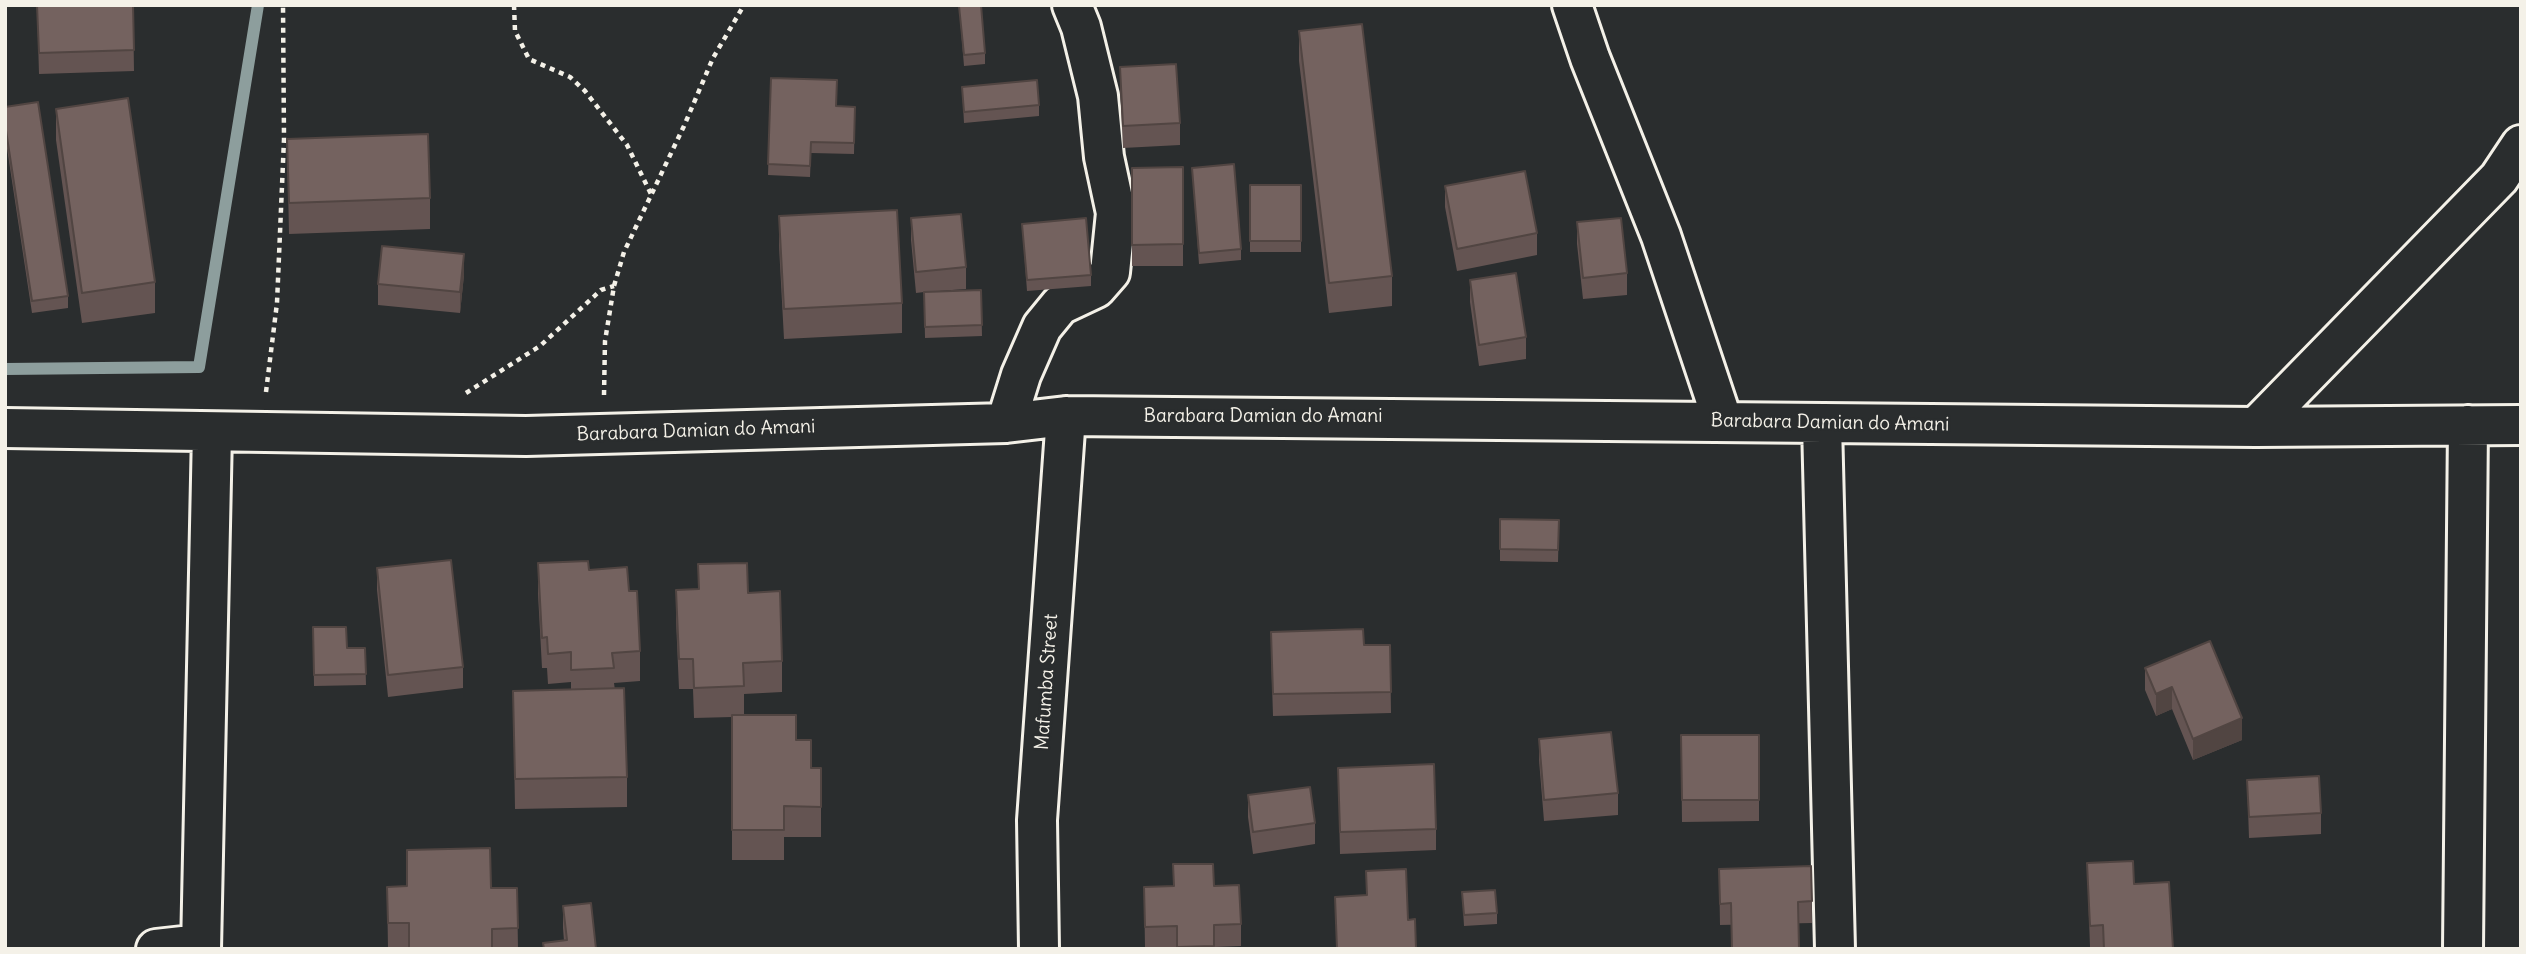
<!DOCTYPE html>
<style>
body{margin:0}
#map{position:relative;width:2526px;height:954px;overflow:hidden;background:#2a2d2e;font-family:Delius,sans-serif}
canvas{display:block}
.frame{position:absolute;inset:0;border:7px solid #f4f1e8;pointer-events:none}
</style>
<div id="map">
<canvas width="2526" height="954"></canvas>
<div class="frame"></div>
</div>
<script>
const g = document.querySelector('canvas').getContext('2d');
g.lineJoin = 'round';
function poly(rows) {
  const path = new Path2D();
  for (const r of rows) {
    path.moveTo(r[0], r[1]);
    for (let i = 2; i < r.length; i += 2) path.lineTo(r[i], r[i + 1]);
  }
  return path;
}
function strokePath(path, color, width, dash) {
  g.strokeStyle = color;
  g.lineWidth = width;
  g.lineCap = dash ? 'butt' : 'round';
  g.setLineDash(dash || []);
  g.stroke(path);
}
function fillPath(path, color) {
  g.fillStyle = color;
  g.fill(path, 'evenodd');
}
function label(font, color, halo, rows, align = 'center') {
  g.font = font + ' Delius,sans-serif';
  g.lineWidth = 5;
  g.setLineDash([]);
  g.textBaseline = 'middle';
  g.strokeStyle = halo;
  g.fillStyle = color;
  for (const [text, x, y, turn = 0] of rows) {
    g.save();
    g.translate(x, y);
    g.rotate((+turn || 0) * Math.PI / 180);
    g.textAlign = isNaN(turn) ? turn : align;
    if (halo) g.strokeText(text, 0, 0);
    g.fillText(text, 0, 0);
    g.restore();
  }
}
strokePath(poly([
 [5,369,199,367,258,5]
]), '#8d9e9d', 12);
const minor = poly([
 [1572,5,1590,58,1661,236,1723,422],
 [1006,423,1021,375,1042,327,1060,305,1096,288,1110,272,1116,213,1104,157,1098,96,1081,27,1072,5],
 [1822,424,1835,949],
 [2256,427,2499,178,2521,145],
 [5,428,526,436,1006,423,1066,416,2256,427,2521,425],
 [156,949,201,944],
 [201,949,212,432],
 [1039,949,1037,820,1066,416],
 [2463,949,2468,425]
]);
strokePath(minor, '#f4f1e8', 44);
strokePath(poly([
 [514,5,515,31,529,59,570,77,585,91,627,145,651,194],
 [266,392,277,303,284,139,283,5],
 [466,393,540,346,601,290,614,286],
 [604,395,605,341,614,286,624,252,684,126,713,58,744,5]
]), '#f4f1e8', 4.5, [5, 5]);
strokePath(minor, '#2a2d2e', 38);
fillPath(poly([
 [37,5,133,5,134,71,39,74],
 [959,6,985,53,985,64,964,66],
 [1299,31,1392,276,1392,306,1329,313,1299,61],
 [1120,67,1180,123,1180,145,1123,148,1120,89],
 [771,78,836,106,855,107,854,154,811,153,810,177,768,175],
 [962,87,1039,105,1039,116,964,123],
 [5,107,68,296,68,308,32,313,5,135],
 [56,109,155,282,155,313,82,323,56,140],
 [287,139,430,198,430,229,289,234],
 [1183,167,1183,266,1132,266,1132,168],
 [1192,168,1241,249,1241,260,1199,264],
 [1250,185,1301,185,1301,252,1250,252],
 [1445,186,1537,233,1537,255,1457,271,1445,207],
 [779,216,902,303,902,333,784,339,779,246],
 [911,218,966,267,966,289,925,292,981,290,982,336,925,338,924,292,916,293,911,240],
 [1577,222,1627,273,1627,295,1583,299,1577,244],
 [1022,224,1091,275,1091,286,1027,291],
 [464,275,460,313,378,305,378,284],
 [1470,280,1526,337,1526,359,1479,366,1470,302],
 [1500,519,1559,520,1558,562,1500,561],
 [538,563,589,570,629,591,640,651,640,681,614,683,627,777,627,807,515,809,513,691,571,690,571,682,548,684,547,668,542,668,538,594],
 [698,564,748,593,782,661,782,692,744,694,744,715,796,740,811,768,821,768,821,837,784,837,784,860,732,860,732,717,694,718,693,689,679,689,676,620,676,590,698,589],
 [377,568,463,667,463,688,388,697,377,590],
 [313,627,347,648,365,648,366,685,314,686],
 [1364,645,1390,645,1391,713,1273,716,1271,653],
 [2145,668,2242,740,2193,760,2172,709,2156,716,2145,690],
 [1681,735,1759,735,1759,821,1682,822],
 [1539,739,1618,793,1618,815,1544,821,1539,760],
 [1338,768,1436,829,1436,850,1340,854],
 [2247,780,2321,813,2321,834,2249,838],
 [1248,795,1315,823,1315,844,1253,854,1248,817],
 [2087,863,2134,884,2173,949,2103,949,2103,947,2090,947],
 [1173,864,1214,886,1241,924,1241,946,1214,947,1214,949,1177,949,1177,947,1145,948,1144,887,1173,886],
 [1811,866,1812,923,1720,925,1719,869],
 [387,887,517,888,518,949,388,949],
 [1462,892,1497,913,1497,924,1464,926],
 [563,906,596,949,543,949,543,943,564,941,563,928]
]), '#645452');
fillPath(poly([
 [464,254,464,275,460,313,460,292],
 [2172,687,2172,709,2156,716,2156,694],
 [2242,718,2242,740,2193,760,2193,739]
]), '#514542');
const building = poly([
 [37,5,133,5,134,50,39,53,37,5],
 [966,5,981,5,985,53,964,55,959,6,966,5],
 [1362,24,1392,276,1329,283,1299,31,1362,24],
 [1176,64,1180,123,1123,126,1120,67,1176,64],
 [771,78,837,80,836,106,855,107,854,143,811,142,810,166,768,164,771,78],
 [1037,80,1039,105,964,112,962,87,1037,80],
 [128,98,155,282,82,293,56,109,128,98],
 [38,102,68,296,32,301,5,124,5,107,38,102],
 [428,134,430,198,289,203,287,139,428,134],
 [1234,164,1241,249,1199,253,1192,168,1234,164],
 [1183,167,1183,244,1132,245,1132,168,1183,167],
 [1525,171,1537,233,1457,249,1445,186,1525,171],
 [1250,185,1301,185,1301,241,1250,241,1250,185],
 [897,210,902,303,784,309,779,216,897,210],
 [961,214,966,267,916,272,911,218,961,214],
 [1086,218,1091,275,1027,280,1022,224,1086,218],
 [1621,218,1627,273,1583,278,1577,222,1621,218],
 [382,246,464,254,460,292,378,284,382,246],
 [1516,273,1526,337,1479,345,1470,280,1516,273],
 [981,290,982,325,925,327,924,292,981,290],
 [1500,519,1559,520,1558,550,1500,549,1500,519],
 [451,560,463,667,388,675,377,568,451,560],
 [588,561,589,570,627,567,629,591,637,591,640,651,612,653,614,668,571,670,571,652,548,654,547,637,542,638,538,563,588,561],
 [747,563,748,593,780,591,782,661,743,663,744,686,694,688,693,659,679,659,676,590,699,589,698,564,747,563],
 [313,627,346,627,347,648,365,648,366,674,314,675,313,627],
 [1363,629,1364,645,1390,645,1391,692,1273,694,1271,632,1363,629],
 [2210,641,2242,718,2193,739,2172,687,2156,694,2145,668,2210,641],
 [624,688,627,777,515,779,513,691,624,688],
 [732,715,796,715,796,740,811,740,811,768,821,768,821,807,784,806,784,830,732,830,732,715],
 [1611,732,1618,793,1544,800,1539,739,1611,732],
 [1681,735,1759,735,1759,800,1682,800,1681,735],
 [1434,764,1436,829,1340,832,1338,768,1434,764],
 [2319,776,2321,813,2249,817,2247,780,2319,776],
 [1310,787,1315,823,1253,832,1248,795,1310,787],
 [490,848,491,888,517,888,518,928,492,929,492,949,409,949,409,923,388,923,387,887,407,886,407,850,490,848],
 [2133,861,2134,884,2169,882,2173,949,2104,949,2103,925,2090,926,2087,863,2133,861],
 [1173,864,1213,864,1214,886,1239,885,1241,924,1214,925,1214,946,1177,947,1177,926,1145,927,1144,887,1174,886,1173,864],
 [1811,866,1812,901,1798,902,1799,949,1732,949,1731,903,1720,904,1719,869,1811,866],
 [1406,869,1408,920,1415,919,1416,949,1337,949,1335,897,1367,895,1366,871,1406,869],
 [1495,890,1497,913,1464,915,1462,892,1495,890],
 [591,903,596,949,544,949,543,943,567,940,563,906,591,903]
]);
fillPath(building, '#74625f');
strokePath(building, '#514542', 2);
label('19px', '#f4f1e8', '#2a2d2e', [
 ["Barabara Damian do Amani",1263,417],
 ["Barabara Damian do Amani",1830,423,1],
 ["Barabara Damian do Amani",696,431,-2],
 ["Mafumba Street",1047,682,-86]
]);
</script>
